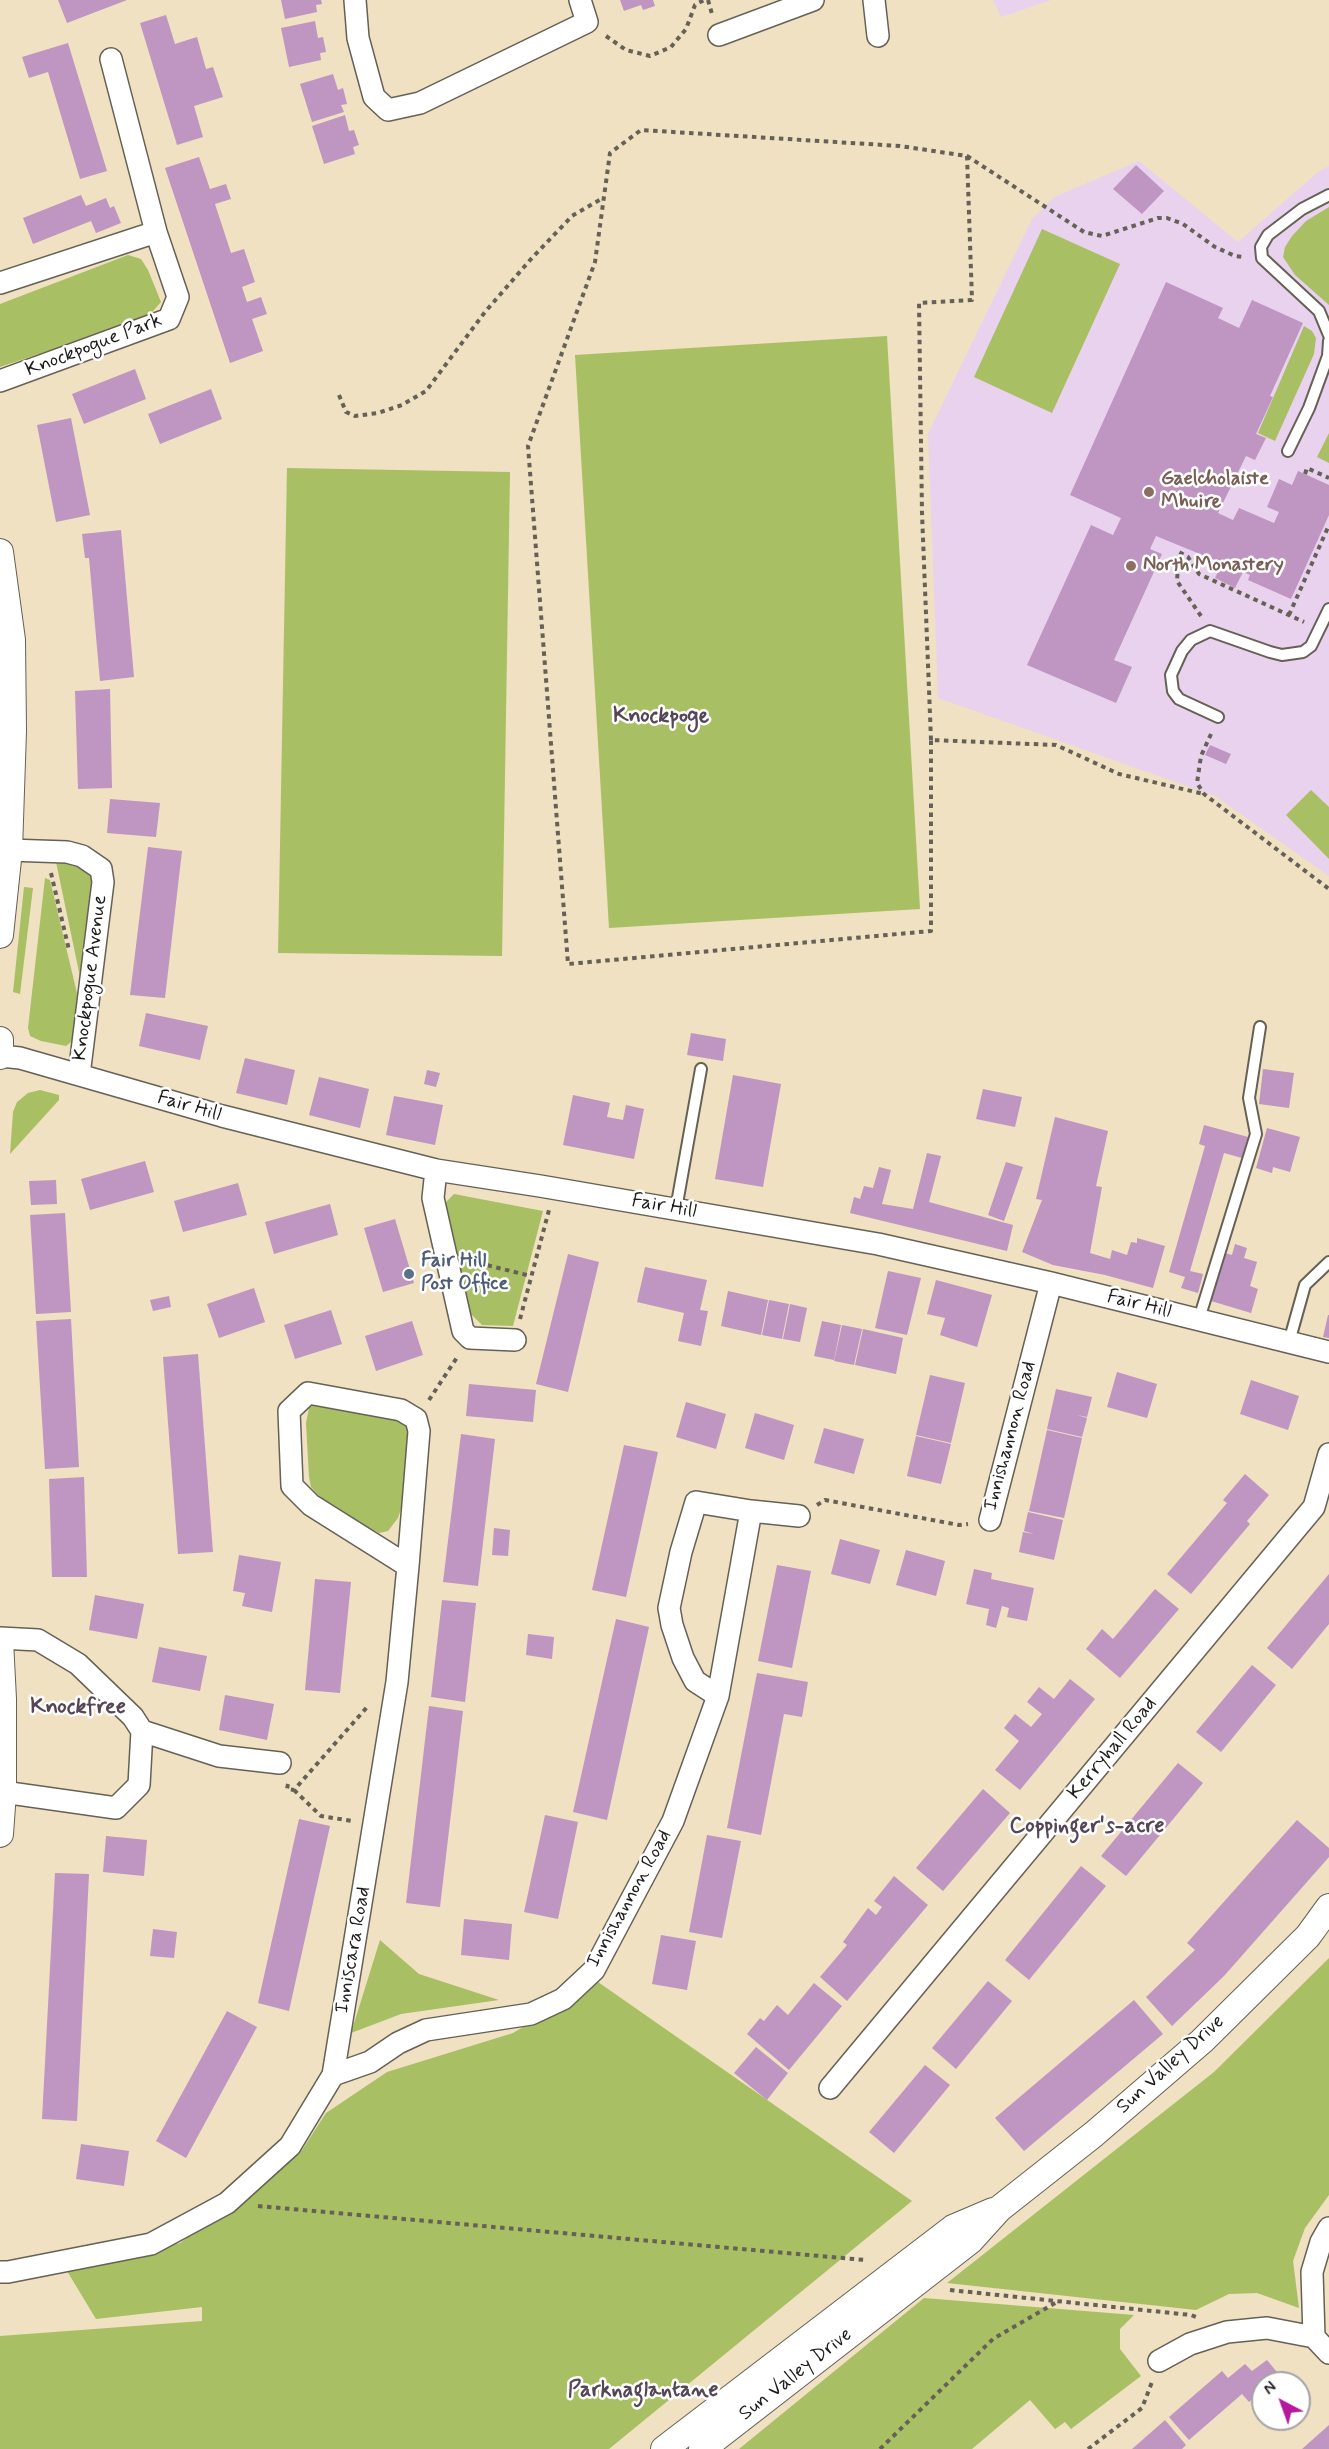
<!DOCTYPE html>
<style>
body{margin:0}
#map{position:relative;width:1329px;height:2449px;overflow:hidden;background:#efe1c2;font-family:Mynerve,sans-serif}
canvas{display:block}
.north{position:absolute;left:1251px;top:2371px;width:60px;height:60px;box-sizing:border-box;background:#fff;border:2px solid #a4a4a4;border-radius:50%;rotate:319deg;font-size:16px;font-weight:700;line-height:24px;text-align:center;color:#1c1c1c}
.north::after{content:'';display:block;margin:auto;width:21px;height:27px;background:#b5179e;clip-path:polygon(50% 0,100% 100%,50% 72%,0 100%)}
</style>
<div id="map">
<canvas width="1329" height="2449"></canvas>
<div class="north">N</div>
</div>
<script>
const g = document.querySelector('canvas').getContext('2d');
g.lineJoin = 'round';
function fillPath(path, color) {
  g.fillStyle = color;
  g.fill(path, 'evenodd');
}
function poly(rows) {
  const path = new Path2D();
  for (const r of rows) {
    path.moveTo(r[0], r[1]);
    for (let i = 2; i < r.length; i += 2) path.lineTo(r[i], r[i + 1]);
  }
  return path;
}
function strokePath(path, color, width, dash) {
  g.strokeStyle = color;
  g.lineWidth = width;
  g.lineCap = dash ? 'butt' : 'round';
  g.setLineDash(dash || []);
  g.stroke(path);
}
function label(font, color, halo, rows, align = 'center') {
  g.font = font + ' Mynerve,sans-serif';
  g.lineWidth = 5;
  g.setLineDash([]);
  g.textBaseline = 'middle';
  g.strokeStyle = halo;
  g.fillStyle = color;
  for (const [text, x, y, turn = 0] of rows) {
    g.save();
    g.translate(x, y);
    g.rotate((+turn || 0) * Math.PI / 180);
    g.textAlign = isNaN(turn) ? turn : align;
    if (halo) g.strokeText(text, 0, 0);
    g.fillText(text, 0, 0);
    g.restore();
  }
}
fillPath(poly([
 [993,0,1051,0,1001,17],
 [1139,161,1238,242,1318,172,1329,166,1329,876,1215,796,938,698,928,434,1032,219,1054,197]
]), '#e9d2ee');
fillPath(poly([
 [1329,207,1329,305,1295,275,1283,257,1285,247,1292,236,1306,221],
 [1042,229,1120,264,1052,413,974,377],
 [128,255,141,259,148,270,161,302,147,318,0,367,0,304],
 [1304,326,1312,331,1316,338,1314,354,1275,441,1258,433],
 [887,336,920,909,609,928,575,355],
 [1329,433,1329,463,1317,457],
 [287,468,510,472,502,956,278,953],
 [1311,790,1329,807,1329,859,1286,815],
 [56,862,81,866,93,874,84,996],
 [45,878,50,880,81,1010,76,1038,66,1046,41,1041,30,1036,28,1028],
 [24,887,33,888,20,994,13,992],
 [40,1090,59,1095,59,1100,10,1154,13,1112,17,1102,28,1093],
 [454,1194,543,1211,513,1326,482,1325,470,1313,444,1204],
 [314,1405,395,1417,403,1422,408,1429,401,1509,398,1518,388,1531,379,1533,328,1506,311,1487,309,1477,306,1423,309,1408],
 [380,1940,419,1974,499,2000,401,2014,351,2033],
 [1329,1958,1329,2195,1305,2228,1293,2261,1299,2308,1257,2293,1229,2294,1196,2310,947,2283,1214,2072],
 [598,1982,912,2201,609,2449,0,2449,0,2336,202,2321,202,2307,96,2319,67,2271,180,2243,302,2150,326,2113,387,2072,513,2033],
 [924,2298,1134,2315,1120,2329,1120,2349,1141,2376,1071,2429,1065,2422,1055,2429,1030,2400,972,2449,739,2449]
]), '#a9bf63');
fillPath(poly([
 [58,0,127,0,67,23],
 [281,0,321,0,322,4,316,5,317,12,285,19],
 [620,0,653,0,655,6,643,10,641,5,624,11],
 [166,15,175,44,197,37,206,69,213,67,223,97,194,106,203,137,177,145,140,23],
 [315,21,318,38,323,37,326,52,320,53,321,60,289,67,281,28],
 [68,43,107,171,80,179,48,72,29,78,22,57],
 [333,74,338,90,343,88,347,104,341,105,344,112,312,122,300,84],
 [345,115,349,131,354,130,359,145,353,147,355,154,324,164,312,126],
 [199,157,210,189,226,184,231,199,215,204,231,253,244,249,255,282,242,287,247,302,261,297,267,314,252,319,263,351,230,363,165,168],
 [1136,165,1164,191,1142,214,1113,189],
 [81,195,86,206,106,198,110,208,114,206,121,223,96,233,91,221,33,244,23,218],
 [1166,282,1223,308,1218,318,1239,328,1252,300,1303,323,1270,396,1273,397,1256,434,1266,438,1255,460,1246,456,1218,513,1233,520,1239,508,1274,523,1279,512,1267,507,1279,479,1292,485,1298,471,1329,485,1329,515,1291,599,1248,580,1250,575,1243,572,1235,588,1215,578,1222,563,1156,536,1150,549,1162,554,1114,660,1132,667,1116,703,1027,665,1091,525,1113,535,1121,518,1070,495],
 [135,369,146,399,84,424,72,394],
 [211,389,222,419,160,444,148,414],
 [71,418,90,515,56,522,37,425],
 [121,530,134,677,100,681,89,558,85,558,82,534],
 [110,689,112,788,78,789,75,691],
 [1210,745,1231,754,1226,764,1205,755],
 [110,799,160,803,156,837,107,833],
 [148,847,182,851,165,998,130,995],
 [146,1013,208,1026,200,1060,139,1046],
 [691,1033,726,1039,723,1061,687,1055],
 [245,1058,295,1070,287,1105,236,1093],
 [1263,1069,1294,1073,1289,1108,1259,1104],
 [427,1070,440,1073,436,1087,424,1084],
 [733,1075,781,1084,763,1187,715,1179],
 [319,1077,369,1089,360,1128,309,1115],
 [983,1089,1022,1097,1015,1127,976,1119],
 [573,1095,610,1103,607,1117,623,1120,626,1105,644,1109,634,1159,563,1145],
 [394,1096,443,1105,435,1145,386,1135],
 [1055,1117,1108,1131,1096,1186,1102,1187,1090,1253,1110,1259,1112,1250,1127,1255,1131,1242,1137,1243,1137,1238,1165,1246,1153,1288,1105,1275,1053,1265,1022,1252,1042,1200,1036,1199],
 [1204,1125,1248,1137,1242,1158,1224,1153,1190,1271,1203,1274,1198,1293,1181,1288,1185,1277,1169,1272,1205,1146,1199,1144],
 [1267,1128,1300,1137,1290,1172,1273,1167,1272,1173,1256,1168],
 [927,1153,941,1156,929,1202,1013,1225,1007,1251,850,1213,854,1197,860,1199,864,1186,873,1188,879,1167,891,1170,882,1204,913,1209],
 [145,1161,154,1192,90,1210,81,1179],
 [1006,1162,1023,1167,1004,1221,988,1215],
 [56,1180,57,1204,31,1205,29,1181],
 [238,1183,247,1215,183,1232,174,1201],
 [330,1204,338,1235,274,1254,265,1222],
 [65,1213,71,1312,36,1314,30,1215],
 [395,1219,414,1283,383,1292,364,1228],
 [1235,1244,1247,1248,1244,1258,1257,1262,1250,1286,1258,1289,1251,1313,1211,1301,1225,1253,1232,1255],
 [568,1254,599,1262,568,1392,536,1384],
 [645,1267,707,1280,700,1310,708,1311,701,1346,678,1341,684,1313,637,1302],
 [888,1271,921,1278,907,1335,875,1328],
 [936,1280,992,1295,977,1347,940,1335,945,1318,927,1314],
 [254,1288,265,1322,219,1338,207,1304],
 [728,1291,768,1300,761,1335,721,1326],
 [169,1296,171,1307,153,1311,150,1300],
 [769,1300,789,1304,782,1339,762,1335],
 [790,1304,807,1308,800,1342,783,1339],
 [331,1310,342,1344,295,1359,284,1325],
 [1328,1315,1329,1315,1329,1338,1323,1337],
 [71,1319,79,1467,45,1469,36,1321],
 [412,1321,423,1355,376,1371,365,1336],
 [822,1321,841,1325,834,1360,814,1356],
 [842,1325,862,1329,854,1365,834,1361],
 [863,1329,903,1338,896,1374,855,1365],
 [198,1354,213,1552,178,1554,163,1357],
 [1117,1372,1157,1384,1147,1418,1107,1407],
 [930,1375,965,1383,951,1443,916,1435],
 [1251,1380,1299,1396,1288,1430,1240,1414],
 [469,1384,536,1390,533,1422,466,1416],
 [1056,1389,1092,1397,1087,1417,1077,1415,1087,1418,1082,1437,1047,1429],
 [686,1402,726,1414,716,1449,676,1437],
 [755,1413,794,1425,784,1460,745,1448],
 [824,1428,864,1439,854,1474,814,1463],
 [1047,1430,1082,1438,1064,1518,1029,1511],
 [461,1434,495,1439,478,1586,443,1582],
 [916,1436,951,1444,941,1484,907,1476],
 [624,1445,658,1452,626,1597,592,1590],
 [1245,1474,1269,1495,1247,1521,1250,1524,1191,1594,1167,1574,1227,1503,1223,1500],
 [84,1477,87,1577,52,1577,49,1479],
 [1028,1512,1063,1520,1054,1560,1019,1552,1023,1532,1034,1534,1024,1531],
 [494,1528,510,1530,508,1556,492,1555],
 [840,1539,880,1550,870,1584,831,1574],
 [906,1550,945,1561,936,1596,896,1585],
 [239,1555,281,1562,272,1612,242,1606,245,1593,233,1591],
 [777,1565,811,1571,792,1668,758,1661],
 [974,1569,992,1573,991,1579,1034,1588,1027,1621,1007,1617,1009,1608,1002,1606,996,1628,986,1625,989,1609,966,1604],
 [1329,1574,1329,1624,1292,1669,1267,1648],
 [315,1579,351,1582,340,1693,305,1690],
 [1155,1589,1179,1609,1120,1678,1086,1649,1102,1629,1113,1639],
 [95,1595,144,1604,137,1639,89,1630],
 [442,1600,476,1603,465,1702,431,1697],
 [616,1619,649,1627,607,1820,573,1812],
 [528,1634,554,1637,552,1659,526,1655],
 [159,1647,207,1656,200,1691,152,1682],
 [1252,1665,1276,1685,1221,1752,1196,1732],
 [757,1673,808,1682,802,1717,784,1714,761,1835,727,1828],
 [1070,1679,1095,1699,1020,1790,995,1770,1019,1741,1004,1728,1015,1714,1031,1727,1042,1714,1027,1702,1039,1687,1054,1699],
 [225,1695,274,1704,267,1740,219,1730],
 [429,1706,463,1711,440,1907,406,1903],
 [1178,1763,1203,1783,1126,1876,1101,1856],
 [983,1789,1010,1813,943,1891,916,1868],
 [545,1815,578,1822,558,1919,524,1912],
 [299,1819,330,1826,289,2011,258,2003],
 [1297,1820,1329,1848,1329,1857,1224,1976,1172,2026,1146,1997,1195,1950,1187,1943],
 [707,1835,741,1841,722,1938,689,1932],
 [106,1836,147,1840,144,1876,103,1872],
 [1081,1866,1106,1886,1029,1980,1005,1960],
 [55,1873,89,1874,77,2121,42,2119],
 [894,1876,928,1905,847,2001,820,1977,847,1945,843,1942,868,1908,876,1915,882,1907,874,1901],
 [464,1919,512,1924,509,1960,461,1955],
 [153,1929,177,1932,174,1958,150,1956],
 [661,1935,696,1941,687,1990,652,1984],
 [988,1981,1012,2001,956,2069,932,2048],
 [814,1983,842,2006,789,2070,747,2034,760,2018,764,2021,777,2005,788,2015],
 [1134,2000,1163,2034,1024,2151,995,2118],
 [227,2011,257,2027,186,2158,156,2141],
 [756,2047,788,2073,767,2100,734,2073],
 [925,2065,950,2085,894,2153,869,2132],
 [81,2144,129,2151,124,2186,76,2179],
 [1267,2360,1286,2383,1263,2383,1263,2390,1249,2402,1242,2394,1189,2440,1169,2417,1222,2371,1228,2378,1245,2364,1252,2371],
 [1165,2420,1186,2445,1182,2449,1132,2449],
 [1329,2425,1329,2449,1302,2449]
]), '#bf95c1');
const service = poly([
 [1329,195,1302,209,1268,235,1261,247,1262,258,1319,311,1329,335],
 [1288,451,1309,408,1328,356,1329,341],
 [1218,717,1179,699,1173,691,1171,675,1182,651,1191,640,1210,631,1270,652,1282,655,1303,652,1311,646,1329,609],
 [676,1209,701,1069],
 [1199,1319,1256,1134,1249,1098,1260,1027],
 [1289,1342,1305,1285,1329,1262]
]);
const minor = poly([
 [355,0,358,38,374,97,388,110,420,103,587,22,580,0],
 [874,0,878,36],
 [719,35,813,0],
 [111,59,156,232],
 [0,283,156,232,178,297,169,319,0,381],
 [9,850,67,852,82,856,101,869,103,882,79,1075],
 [0,1056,20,1058,222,1116,436,1170,540,1186,878,1244,1051,1283,1329,1352],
 [436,1170,433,1198,463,1331,470,1338,515,1340],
 [990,1520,1051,1283],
 [0,1638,38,1640,78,1664,133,1717,142,1731,139,1785,116,1808,3,1792],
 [718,1696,695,1681,683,1658,672,1625,669,1608,681,1552,696,1502,751,1511],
 [142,1731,219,1756,280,1763],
 [333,2075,370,2062,398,2043,426,2030,531,2014,563,1999,594,1970,673,1821,718,1696,751,1511,799,1516],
 [830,2088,1314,1507,1329,1454],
 [0,2272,8,2272,151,2244,227,2203,290,2146,333,2075,397,1682,408,1566,419,1431,416,1419,401,1410,308,1393,289,1411,292,1486,311,1505,408,1566],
 [1314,2337,1312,2272,1321,2242,1329,2228],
 [1159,2361,1190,2344,1227,2332,1267,2328,1314,2337,1329,2353]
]);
const tertiary = poly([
 [0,552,12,640,13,731,9,850,0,935],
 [0,1040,0,1056],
 [0,1641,3,1699,3,1792,0,1834],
 [664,2449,953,2228,993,2211],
 [702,2449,970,2241,999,2209,1094,2134,1202,2041,1308,1936,1329,1907]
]);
strokePath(service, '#666156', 14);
strokePath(minor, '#666156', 24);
strokePath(tertiary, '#666156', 28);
strokePath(poly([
 [708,0,712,14],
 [606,36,626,50,650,56,671,47,686,29,695,5,704,0],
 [967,156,1084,232,1102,236,1158,218,1167,218,1183,224,1215,247,1235,256,1243,257],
 [339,395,346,412,355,416,378,413,402,405,426,391,485,312,531,259,572,216,603,198],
 [1305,474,1307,468,1329,478],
 [1289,615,1329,525],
 [1201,616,1177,581,1179,552,1188,557,1199,574,1304,622],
 [1211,734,1201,756,1197,783,1204,794,1329,889],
 [931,740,922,513,919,303,972,300,967,156,900,146,641,130,610,153,595,262,528,446,568,964,931,931,931,740,1056,745,1119,774,1204,794],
 [51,873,69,950],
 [470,1261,531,1276],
 [520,1319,549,1210],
 [429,1400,458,1356],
 [817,1505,825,1500,959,1525,968,1524],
 [288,1784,287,1789,294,1790,368,1706],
 [294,1790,321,1816,352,1821],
 [258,2206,865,2260],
 [950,2290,1191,2315,1196,2317],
 [880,2449,993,2339,1057,2302],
 [1088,2449,1142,2408,1152,2382]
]), '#666156', 4, [4.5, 4.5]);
strokePath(service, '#fff', 10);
strokePath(minor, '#fff', 21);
strokePath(tertiary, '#fff', 26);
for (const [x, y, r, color] of [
 [1149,492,6,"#8d6e63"],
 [1131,566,6,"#8d6e63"],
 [409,1274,6,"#5c6f8a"]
]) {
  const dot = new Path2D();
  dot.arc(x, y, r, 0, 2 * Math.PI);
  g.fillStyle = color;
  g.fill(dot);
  strokePath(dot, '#fff', 2);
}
label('20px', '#1c1c1c', '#fff', [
 ["Knockpogue Park",94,346,-21],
 ["Knockpogue Avenue",91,978,-83],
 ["Fair Hill",189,1107,16],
 ["Fair Hill",664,1207,10],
 ["Fair Hill",1139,1305,14],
 ["Innishannon Road",1011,1436,-75],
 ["Kerryhall Road",1113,1749,-50],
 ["Innishannon Road",630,1899,-61],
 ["Inniscara Road",354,1950,-80],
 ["Sun Valley Drive",1171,2065,-42],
 ["Sun Valley Drive",796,2375,-38]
]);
label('bold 20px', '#785e54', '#fff', [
 ["Gaelcholaiste",1161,480],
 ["Mhuire",1161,503],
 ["North Monastery",1143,566]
], 'left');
label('bold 20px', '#4e5e75', '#fff', [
 ["Fair Hill",421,1262],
 ["Post Office",421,1285]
], 'left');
label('bold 22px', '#554656', '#fff', [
 ["Knockpoge",661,717],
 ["Knockfree",78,1708],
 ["Coppinger's-acre",1087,1827],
 ["Parknaglantane",643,2391]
]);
</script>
